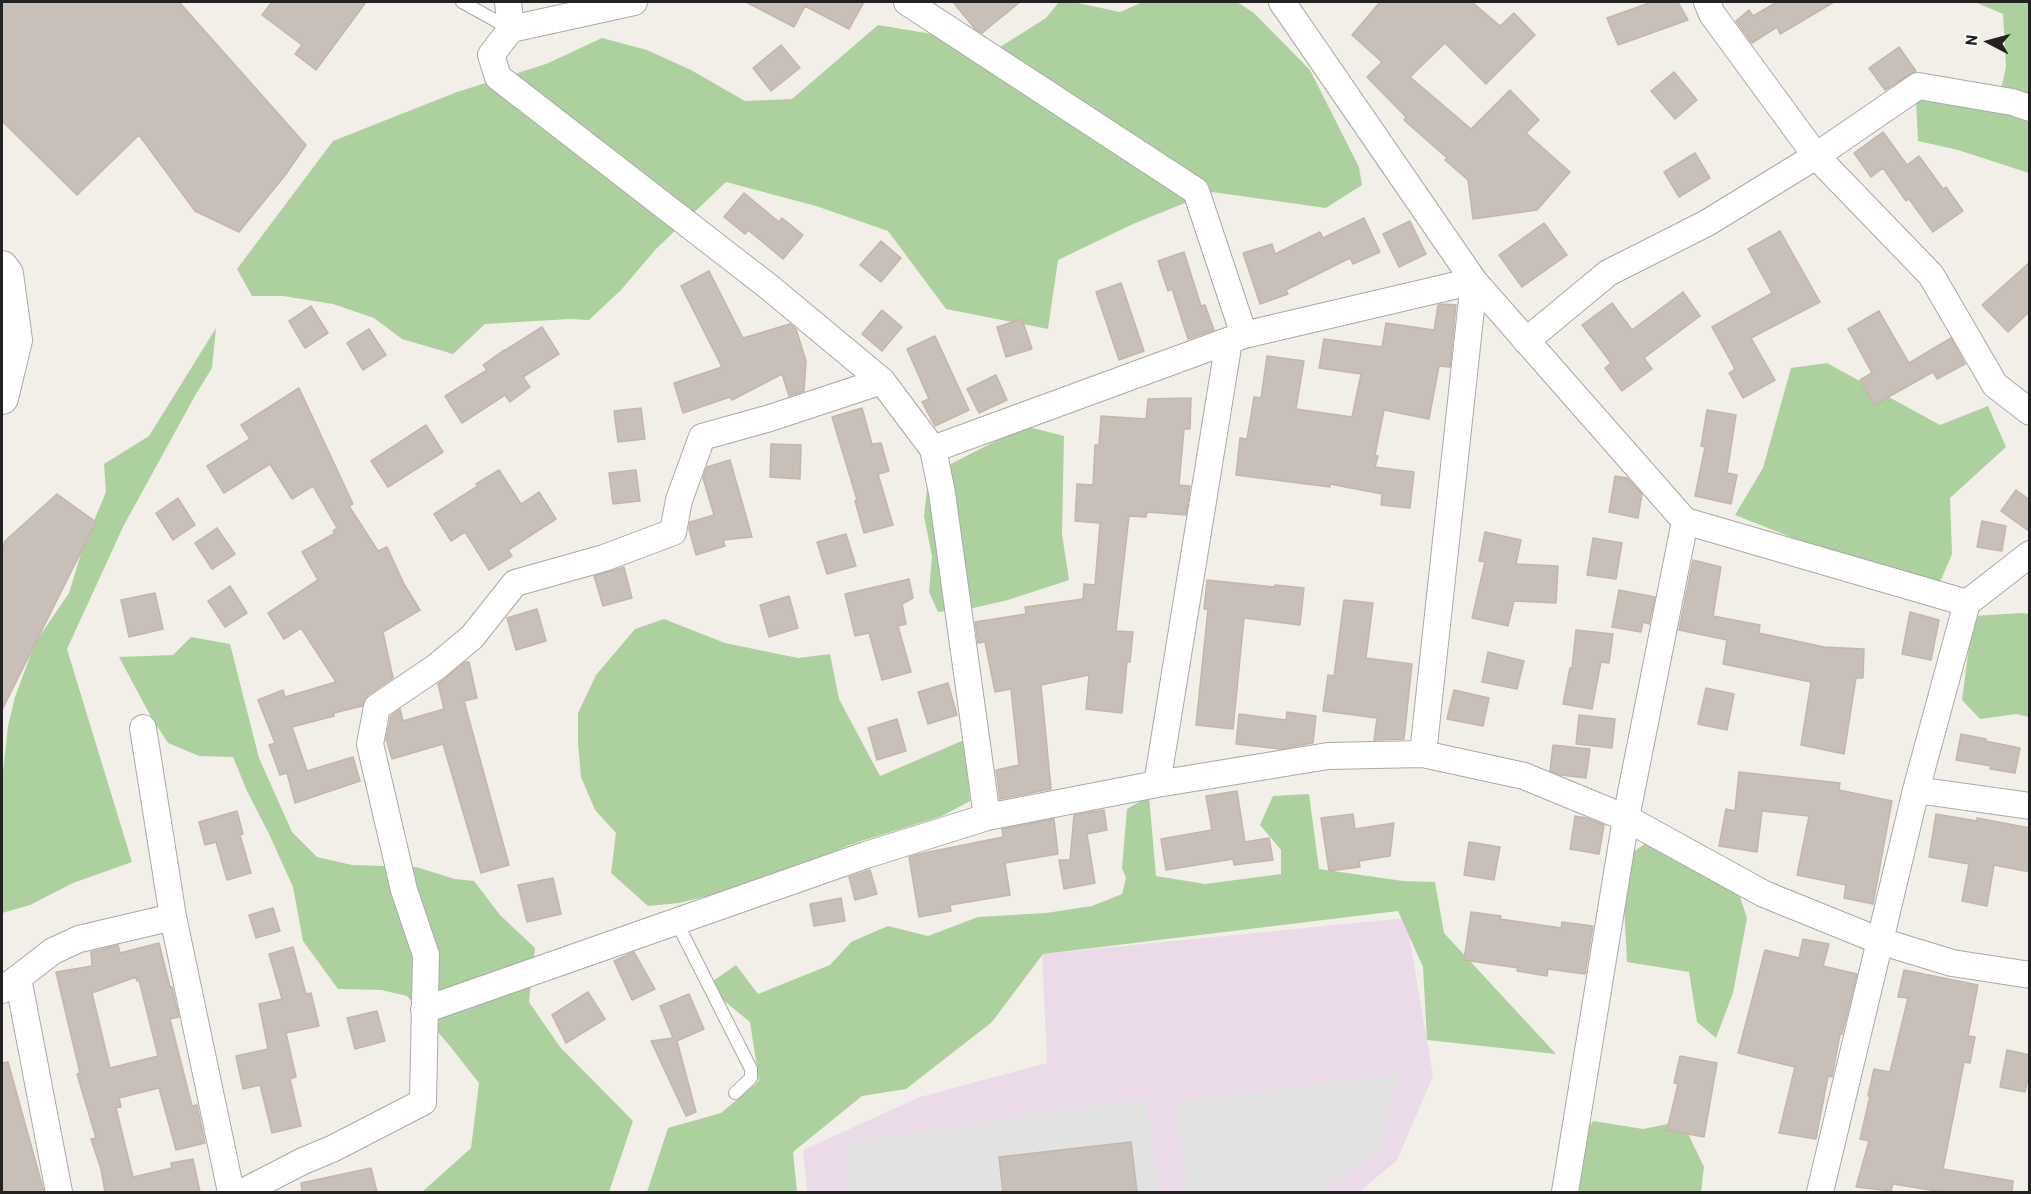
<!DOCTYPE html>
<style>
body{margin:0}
#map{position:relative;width:2031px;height:1194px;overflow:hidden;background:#f2efe9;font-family:Barlow,sans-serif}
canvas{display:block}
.frame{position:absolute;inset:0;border:3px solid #222;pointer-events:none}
.north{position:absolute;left:1959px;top:12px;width:60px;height:60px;-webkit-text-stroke:4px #fff;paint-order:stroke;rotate:276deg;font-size:16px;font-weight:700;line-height:24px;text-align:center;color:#222}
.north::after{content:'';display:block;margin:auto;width:21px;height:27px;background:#222;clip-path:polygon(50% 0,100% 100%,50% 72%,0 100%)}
</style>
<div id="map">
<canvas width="2031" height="1194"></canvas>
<div class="frame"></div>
<div class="north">N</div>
</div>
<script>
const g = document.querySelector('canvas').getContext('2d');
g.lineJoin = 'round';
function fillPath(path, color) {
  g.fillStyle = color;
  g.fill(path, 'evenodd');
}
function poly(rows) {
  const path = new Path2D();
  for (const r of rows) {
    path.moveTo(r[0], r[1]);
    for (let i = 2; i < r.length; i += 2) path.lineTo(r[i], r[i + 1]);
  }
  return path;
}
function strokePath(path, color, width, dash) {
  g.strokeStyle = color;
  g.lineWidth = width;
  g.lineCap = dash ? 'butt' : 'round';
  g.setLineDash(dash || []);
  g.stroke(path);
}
fillPath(poly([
 [1406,918,1433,1076,1397,1160,1359,1192,807,1192,803,1150,920,1097,1047,1063,1042,954]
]), '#ebdbe8');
fillPath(poly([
 [1059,2,1073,2,1120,12,1143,2,1237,2,1254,13,1310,70,1359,167,1362,185,1326,208,1212,192,1133,224,1058,260,1048,329,946,309,888,231,816,206,726,182,656,249,621,290,589,320,570,319,485,324,453,354,402,339,374,318,333,304,283,296,252,296,237,269,333,141,457,92,546,64,602,38,647,50,691,70,745,101,792,99,878,25,932,34,981,59,1046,18],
 [1963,2,2029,2,2029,173,1958,150,1918,141,1916,101,1941,88,2000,93,2006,67,2003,14,1977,3],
 [216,328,212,368,196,394,124,525,67,649,132,862,73,883,30,905,2,913,2,780,8,726,15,697,35,643,69,593,83,547,106,492,104,464,149,436],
 [1827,363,1940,425,1988,406,2006,447,1950,498,1952,554,1935,594,1735,515,1763,468,1791,368],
 [1025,426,1064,436,1062,534,1069,580,1008,600,969,609,938,612,929,592,932,556,924,516,927,489,937,471],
 [2022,613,2029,614,2029,717,2016,714,1980,719,1962,700,1973,616],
 [664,619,725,643,798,658,830,654,839,699,880,776,964,740,970,801,942,816,852,844,750,886,679,903,648,906,611,873,616,833,595,810,581,777,578,744,578,713,596,675,635,629],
 [191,637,230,644,259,758,292,832,317,857,352,865,416,867,455,879,474,881,500,915,535,948,529,1002,560,1047,633,1121,609,1192,422,1192,471,1148,479,1083,449,1045,407,996,381,990,338,989,303,941,293,887,269,834,247,791,233,757,199,756,168,743,150,715,119,657,173,655],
 [1309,794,1319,869,1403,881,1435,882,1444,933,1556,1054,1427,1040,1423,967,1398,911,1043,954,992,1022,906,1089,862,1096,793,1152,797,1192,647,1192,668,1128,721,1113,759,1081,750,1022,706,986,736,965,758,994,830,965,851,942,888,926,928,936,978,917,1046,913,1092,906,1122,894,1126,878,1122,868,1127,809,1149,796,1156,876,1205,884,1281,874,1281,850,1260,825,1273,796],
 [1657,836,1734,878,1747,918,1733,993,1716,1038,1697,1022,1689,972,1627,962,1623,883,1630,854],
 [1593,1121,1643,1129,1682,1121,1704,1167,1701,1192,1570,1192,1571,1157]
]), '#add19e');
fillPath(poly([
 [1399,1074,1378,1151,1321,1192,1188,1192,1175,1102],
 [1146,1098,1159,1192,851,1192,844,1143]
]), '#e2e2e2');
const building = poly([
 [2,2,179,2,306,145,286,174,239,232,195,211,139,135,77,195,2,121,2,2],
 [272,2,366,2,316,70,295,54,302,45,262,15,272,2],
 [746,2,864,2,849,29,805,6,794,27,746,2],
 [953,2,1020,2,982,33,975,29,953,2],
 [1380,2,1472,2,1500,26,1514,13,1535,35,1486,84,1445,43,1410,77,1471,129,1510,90,1539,120,1526,133,1570,172,1537,210,1473,219,1468,180,1445,160,1447,158,1404,120,1406,117,1367,77,1382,62,1352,35,1380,2],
 [1652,2,1678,2,1688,20,1618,45,1607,18,1652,2],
 [1777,2,1834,2,1780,34,1777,27,1752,43,1736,21,1749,10,1753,16,1777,2],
 [781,45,800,68,771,91,753,68,781,45],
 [1899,47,1916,71,1885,90,1869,68,1899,47],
 [1674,72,1697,100,1675,119,1651,91,1674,72],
 [1883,132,1907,165,1919,156,1943,189,1946,187,1963,211,1933,232,1909,199,1906,201,1883,168,1871,177,1854,153,1883,132],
 [1695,153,1710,178,1679,197,1664,172,1695,153],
 [744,193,779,222,782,218,803,235,783,259,748,230,745,234,724,217,744,193],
 [1364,218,1380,252,1353,264,1350,258,1286,290,1288,294,1260,304,1243,253,1272,244,1275,254,1320,232,1323,238,1364,218],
 [1410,221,1426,254,1399,267,1383,234,1410,221],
 [1544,223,1567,255,1522,287,1499,255,1544,223],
 [1780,231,1820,302,1751,338,1775,380,1743,398,1729,373,1735,369,1712,327,1772,293,1748,249,1780,231],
 [881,241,901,258,881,282,860,265,881,241],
 [1184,252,1201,306,1205,305,1214,330,1188,339,1172,289,1168,291,1158,261,1184,252],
 [2030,262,2030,311,2008,332,1982,305,2030,262],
 [709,271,743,338,790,324,796,329,806,361,804,391,789,396,782,374,732,400,730,397,683,413,674,383,722,367,681,286,709,271],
 [1121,283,1144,351,1119,360,1096,292,1121,283],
 [1683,292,1700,316,1644,358,1652,369,1622,391,1605,368,1611,363,1582,325,1612,303,1632,330,1683,292],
 [1442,304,1456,305,1450,367,1439,366,1429,419,1384,410,1375,455,1378,456,1375,467,1414,472,1410,508,1381,505,1382,494,1330,484,1330,487,1236,475,1240,438,1247,439,1254,397,1261,398,1267,356,1304,361,1296,409,1352,417,1361,374,1319,368,1324,339,1382,347,1386,323,1434,330,1438,305,1442,304],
 [311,306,328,333,305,348,289,321,311,306],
 [882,310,902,327,882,351,862,334,882,310],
 [1879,311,1909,363,1951,338,1965,364,1937,379,1933,372,1874,405,1860,380,1872,373,1848,329,1879,311],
 [1022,319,1032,349,1006,357,997,327,1022,319],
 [542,327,559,354,523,377,530,387,510,402,505,395,462,423,445,396,487,370,483,365,504,350,504,351,542,327],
 [369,329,386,355,363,370,347,343,369,329],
 [935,336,969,410,935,426,922,402,929,399,907,349,935,336],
 [996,375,1007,400,979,413,967,389,996,375],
 [299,388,353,504,349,506,378,551,387,547,404,584,420,610,383,632,393,678,368,695,362,706,334,713,334,716,292,727,307,771,353,757,360,781,295,803,287,773,280,775,269,745,275,743,258,700,283,690,285,697,336,682,301,628,284,639,268,613,318,580,302,552,335,533,333,531,337,528,313,486,292,499,270,464,224,493,207,466,250,439,241,425,299,388],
 [1191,398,1190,429,1184,429,1179,485,1190,486,1186,515,1147,512,1146,517,1129,516,1116,631,1133,632,1130,662,1127,662,1122,713,1086,709,1089,675,1041,685,1051,789,1000,799,996,770,1019,765,1011,689,995,692,985,642,978,643,975,622,1026,614,1025,607,1083,599,1084,584,1095,585,1100,523,1075,521,1077,484,1093,485,1095,445,1099,445,1101,416,1146,419,1148,399,1191,398],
 [641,408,645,439,618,442,614,411,641,408],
 [862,408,872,444,881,443,889,471,878,474,893,525,864,533,855,501,857,500,832,417,862,408],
 [1707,410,1736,415,1727,473,1737,475,1731,504,1695,496,1705,447,1701,446,1707,410],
 [426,425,443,452,388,487,371,461,426,425],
 [771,444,801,445,800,479,770,477,771,444],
 [730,460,752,537,723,540,725,546,696,555,689,529,690,522,714,515,703,478,707,467,730,460],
 [499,470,521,504,539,492,556,519,508,550,512,556,489,570,465,532,451,541,434,514,478,486,476,484,499,470],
 [636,470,640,501,613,504,609,473,636,470],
 [1615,476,1627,478,1642,494,1638,518,1609,512,1615,476],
 [2016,490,2030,500,2030,532,2001,511,2016,490],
 [57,494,96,522,2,710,2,554,5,541,57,494],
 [178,498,195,525,173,540,156,513,178,498],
 [1982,521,2006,526,2002,551,1977,547,1982,521],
 [217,528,235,554,212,569,195,543,217,528],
 [1485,532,1521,540,1516,564,1558,566,1556,603,1514,601,1508,626,1472,618,1485,562,1479,561,1485,532],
 [846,534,856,566,827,574,817,542,846,534],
 [1593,538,1622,543,1616,579,1587,575,1593,538],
 [1693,560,1721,567,1713,616,1760,625,1759,633,1824,647,1864,649,1863,678,1856,678,1844,754,1801,745,1811,682,1723,664,1727,640,1679,630,1693,560],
 [624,567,632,598,603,606,594,576,624,567],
 [909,579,913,598,902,604,906,624,898,626,911,672,882,680,869,633,855,636,845,594,909,579],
 [1207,580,1274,587,1275,585,1304,588,1300,625,1244,618,1233,729,1196,725,1208,609,1204,609,1207,580],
 [230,586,247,613,225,627,208,601,230,586],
 [1619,590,1655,597,1649,624,1643,622,1641,632,1612,627,1619,590],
 [155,593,163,629,129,637,121,600,155,593],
 [789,596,798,628,769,637,760,605,789,596],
 [1344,600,1373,603,1366,658,1412,664,1404,739,1374,740,1377,718,1323,711,1328,675,1334,676,1344,600],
 [537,609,546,641,516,650,507,618,537,609],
 [1910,612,1939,620,1931,660,1902,654,1910,612],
 [1576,630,1613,634,1609,663,1601,662,1592,709,1563,704,1570,668,1572,668,1576,630],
 [1488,652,1524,661,1517,689,1482,682,1488,652],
 [465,662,469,662,477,698,464,701,509,865,481,873,443,744,392,759,386,739,391,716,400,709,403,721,444,709,438,684,465,662],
 [948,683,957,715,928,724,918,692,948,683],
 [1706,688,1734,694,1727,730,1698,724,1706,688],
 [1454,690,1489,698,1483,726,1447,719,1454,690],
 [1287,712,1316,716,1313,743,1280,749,1236,744,1239,714,1286,720,1287,712],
 [1579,715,1615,719,1612,748,1576,744,1579,715],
 [897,719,906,751,877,760,868,728,897,719],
 [1961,734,1986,739,1985,741,2020,748,2015,773,1990,769,1991,766,1956,760,1961,734],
 [1553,745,1590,749,1586,778,1561,775,1550,771,1553,745],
 [1739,772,1840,783,1839,790,1892,801,1873,904,1844,898,1846,885,1797,875,1809,816,1762,811,1757,852,1719,846,1726,809,1735,811,1739,772],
 [1237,791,1245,842,1269,838,1273,860,1234,865,1233,859,1166,870,1161,839,1212,830,1206,796,1237,791],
 [1104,810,1107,830,1087,834,1095,883,1064,889,1059,860,1070,860,1074,815,1104,810],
 [237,811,243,834,240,835,251,873,227,880,216,842,205,845,199,822,237,811],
 [1353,814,1355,829,1394,823,1390,856,1359,861,1360,867,1329,871,1321,818,1353,814],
 [1936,814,1977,821,1977,818,2030,828,2030,872,1994,865,1987,906,1962,901,1969,864,1929,857,1936,814],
 [1575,816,1586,818,1604,825,1599,854,1570,849,1575,816],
 [1054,819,1058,854,1005,863,1010,895,950,905,951,911,919,917,909,857,924,853,1003,837,1002,829,1054,819],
 [1469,842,1500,847,1494,880,1464,875,1469,842],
 [870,870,877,894,855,900,849,877,870,870],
 [553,878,561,914,527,922,518,885,553,878],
 [841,898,845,921,814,926,810,904,841,898],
 [273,908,280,931,256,938,249,915,273,908],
 [1471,912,1501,916,1500,919,1561,928,1562,922,1593,926,1585,974,1548,969,1547,976,1517,971,1518,968,1464,960,1471,912],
 [1803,939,1829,944,1823,966,1857,974,1842,1034,1840,1034,1832,1077,1828,1076,1816,1139,1779,1133,1795,1067,1738,1053,1765,950,1799,958,1803,939],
 [159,943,170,987,172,987,179,1017,170,1019,192,1106,197,1105,205,1143,176,1150,159,1088,119,1098,121,1107,116,1108,133,1177,172,1168,171,1163,193,1159,200,1192,105,1192,101,1169,91,1139,96,1138,77,1074,80,1073,56,972,92,966,91,952,118,945,120,953,159,943],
 [136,977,137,981,139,980,158,1056,110,1068,92,993,136,977],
 [293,947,306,994,311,993,319,1026,286,1033,296,1077,290,1079,301,1126,272,1133,260,1085,243,1089,236,1056,268,1049,259,1004,282,999,269,954,293,947],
 [634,952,655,989,632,1000,614,961,634,952],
 [1904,970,1978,985,1968,1036,1975,1037,1970,1063,1964,1062,1943,1169,2013,1181,2012,1192,1943,1192,1893,1184,1891,1191,1856,1187,1869,1141,1860,1139,1870,1096,1868,1096,1874,1069,1890,1072,1908,998,1898,997,1904,970],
 [588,992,605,1019,566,1043,552,1015,588,992],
 [689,994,704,1029,677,1041,696,1112,686,1116,651,1041,673,1038,660,1006,689,994],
 [377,1011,385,1041,355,1049,347,1018,377,1011],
 [2007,1050,2030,1055,2030,1070,2025,1092,2000,1087,2007,1050],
 [1680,1056,1717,1063,1704,1137,1667,1130,1678,1084,1674,1083,1680,1056],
 [8,1062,44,1192,2,1192,2,1063,8,1062],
 [1131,1142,1137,1192,1003,1192,999,1157,1131,1142],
 [371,1168,377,1192,302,1192,301,1183,371,1168]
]);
fillPath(building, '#c7bfb8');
strokePath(building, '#c4b6ab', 1.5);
const service = poly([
 [462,2,509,28],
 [676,921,751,1069,751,1078,735,1093]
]);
const minor = poly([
 [508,2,511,29],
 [634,2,511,29,491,55,498,77,769,287,882,381,933,449,942,493,987,817],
 [907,2,1196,191,1244,335],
 [1282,2,1474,281,1685,521,1967,603],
 [1707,2,1712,14,1816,156,1931,275,1995,385,2030,412],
 [1526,341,1608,273,1707,223,1816,156,1918,86,2012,102,2030,108],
 [933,449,1244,335,1474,281],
 [143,728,173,917,231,1192],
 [1423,754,1474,281],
 [1157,784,1229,341],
 [1916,790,2030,806],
 [18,978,53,951,79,939,173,917],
 [2,990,18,978,59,1192],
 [424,1010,866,855,987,817,1157,784,1328,756,1423,754,1524,776,1626,818,1764,894,1880,941,1952,963,2030,975],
 [243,1192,303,1161,332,1149,423,1102,426,955,404,890,370,744,377,707,436,667,472,637,515,583,604,558,673,532,679,500,702,437,770,418,882,381],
 [1565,1192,1626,818,1685,521],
 [1820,1192,1916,790,1967,603,2030,554]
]);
const tertiary = poly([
 [2,267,7,274,16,340,2,398]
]);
strokePath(service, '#a9a9a9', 14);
strokePath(minor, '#a9a9a9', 28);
strokePath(tertiary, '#a9a9a9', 34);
strokePath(service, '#fff', 12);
strokePath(minor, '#fff', 26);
strokePath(tertiary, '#fff', 32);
</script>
